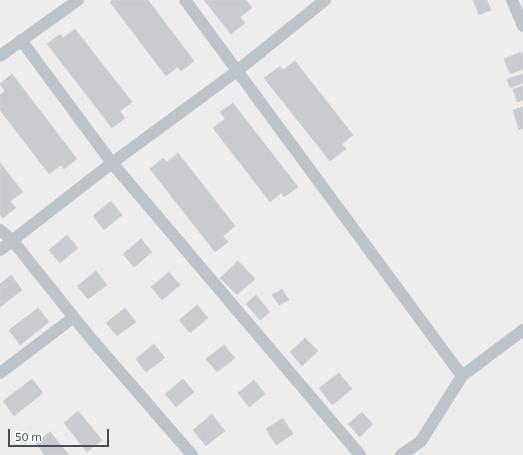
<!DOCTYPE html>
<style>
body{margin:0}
#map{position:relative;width:523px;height:455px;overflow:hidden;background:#efecec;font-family:"Exo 2",sans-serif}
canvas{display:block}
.scale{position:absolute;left:8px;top:429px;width:101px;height:18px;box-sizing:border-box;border:2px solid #454f59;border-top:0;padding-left:5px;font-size:12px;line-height:14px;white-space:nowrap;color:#454f59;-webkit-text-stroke:3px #fff;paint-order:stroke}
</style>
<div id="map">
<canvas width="523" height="455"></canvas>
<div class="scale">50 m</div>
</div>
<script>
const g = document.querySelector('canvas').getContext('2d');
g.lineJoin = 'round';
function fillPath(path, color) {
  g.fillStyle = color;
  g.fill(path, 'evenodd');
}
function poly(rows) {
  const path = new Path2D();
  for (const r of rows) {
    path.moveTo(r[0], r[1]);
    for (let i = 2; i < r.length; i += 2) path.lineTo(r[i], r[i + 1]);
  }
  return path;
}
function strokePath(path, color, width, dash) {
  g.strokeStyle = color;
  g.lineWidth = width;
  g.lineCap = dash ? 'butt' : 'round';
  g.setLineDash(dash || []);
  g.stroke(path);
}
const building = poly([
 [113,0,148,0,194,61,181,71,178,67,166,76,110,2,113,0],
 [204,0,246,0,252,8,240,17,245,23,231,34,204,0],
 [473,0,487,0,491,10,479,15,473,0],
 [75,29,132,102,120,111,125,118,112,128,47,44,60,34,63,38,75,29],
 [521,52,523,55,523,69,510,74,504,59,521,52],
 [295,61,353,135,342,144,346,149,330,161,264,78,280,66,283,70,295,61],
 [12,74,77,159,64,169,61,165,49,174,0,110,0,95,5,91,0,84,12,74],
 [523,74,523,83,510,88,507,79,523,74],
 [523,86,523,100,517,102,513,89,523,86],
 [233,103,298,187,284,197,281,193,270,202,213,128,225,119,220,112,233,103],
 [523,107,523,128,519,130,513,110,523,107],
 [178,153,235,226,223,236,228,242,215,252,150,169,163,158,167,162,178,153],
 [0,163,23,192,10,201,16,208,3,218,0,214,0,163],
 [111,201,122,215,104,230,93,216,111,201],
 [67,235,78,248,60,263,49,250,67,235],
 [141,239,152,252,134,267,123,254,141,239],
 [238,261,255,279,237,295,220,278,238,261],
 [96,271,107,285,88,299,77,286,96,271],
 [169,272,180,285,162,300,151,287,169,272],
 [11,275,22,290,0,307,0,284,11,275],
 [282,289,289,300,279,305,272,295,282,289],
 [256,295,270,312,260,320,246,304,256,295],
 [197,305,208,318,190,333,179,320,197,305],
 [38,308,49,322,20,345,9,330,38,308],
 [125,308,136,322,117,336,106,323,125,308],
 [305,338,318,351,302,366,290,352,305,338],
 [154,344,165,358,146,372,136,359,154,344],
 [224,345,235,358,217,372,206,359,224,345],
 [339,373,352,389,332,405,319,388,339,373],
 [32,379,43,393,14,416,3,401,32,379],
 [183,379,194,392,176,407,165,394,183,379],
 [254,380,265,394,249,407,238,393,254,380],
 [78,411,102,440,87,452,64,423,78,411],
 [362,412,373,424,360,437,348,424,362,412],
 [212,414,225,431,206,446,193,430,212,414],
 [283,418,293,434,276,445,266,429,283,418],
 [50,432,69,455,45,455,36,443,50,432]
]);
fillPath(building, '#c9cbd1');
strokePath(building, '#d0d2d8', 1);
strokePath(poly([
 [185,0,462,376],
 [512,0,523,26],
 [21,40,112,163,360,455],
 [0,56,78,0],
 [0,230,12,240,88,335,192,455],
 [0,250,112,163,237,71,325,0],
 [0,373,74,317],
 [401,455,421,441,462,376,523,330]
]), '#bbc4cb', 12);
</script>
